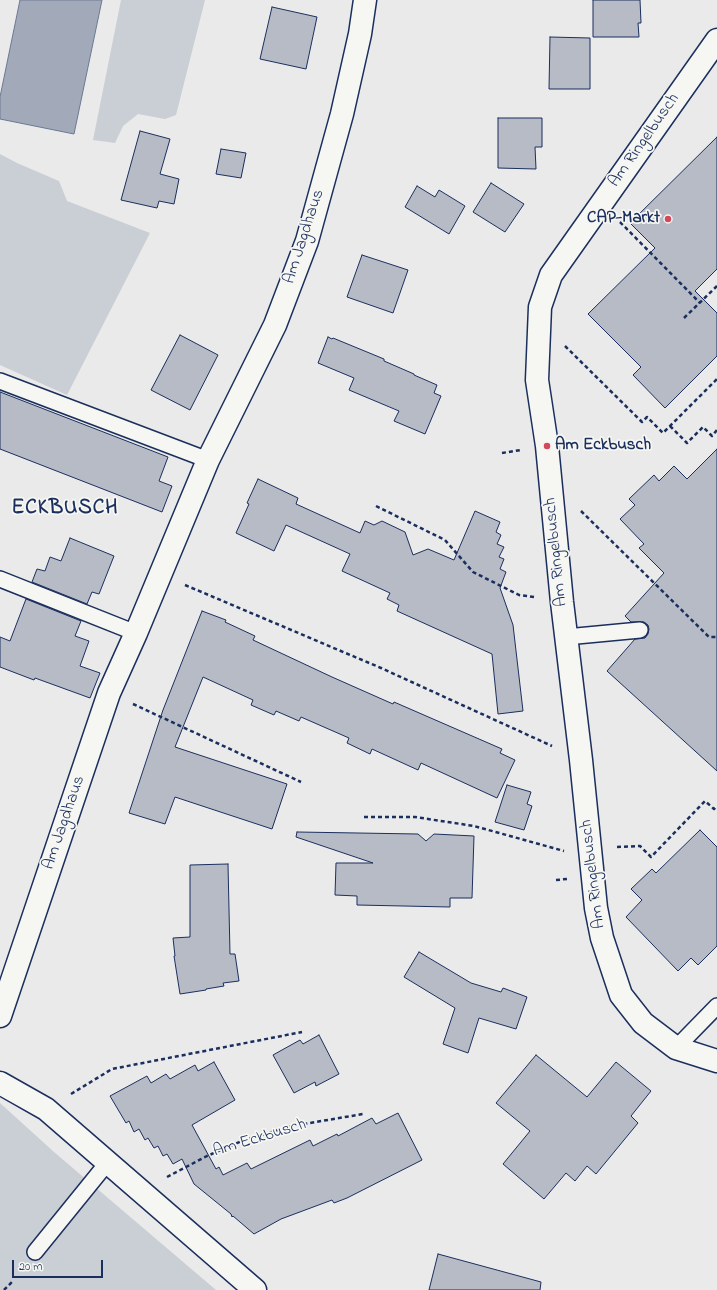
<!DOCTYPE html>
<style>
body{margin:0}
#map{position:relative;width:717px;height:1290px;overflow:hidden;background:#e9eae9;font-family:"Indie Flower",sans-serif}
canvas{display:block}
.scale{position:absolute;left:12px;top:1260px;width:91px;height:18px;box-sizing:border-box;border:2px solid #1b2f5e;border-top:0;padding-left:5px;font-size:12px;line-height:14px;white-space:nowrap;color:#1b2f5e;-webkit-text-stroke:3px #f6f6f2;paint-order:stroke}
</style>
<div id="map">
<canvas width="717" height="1290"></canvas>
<div class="scale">20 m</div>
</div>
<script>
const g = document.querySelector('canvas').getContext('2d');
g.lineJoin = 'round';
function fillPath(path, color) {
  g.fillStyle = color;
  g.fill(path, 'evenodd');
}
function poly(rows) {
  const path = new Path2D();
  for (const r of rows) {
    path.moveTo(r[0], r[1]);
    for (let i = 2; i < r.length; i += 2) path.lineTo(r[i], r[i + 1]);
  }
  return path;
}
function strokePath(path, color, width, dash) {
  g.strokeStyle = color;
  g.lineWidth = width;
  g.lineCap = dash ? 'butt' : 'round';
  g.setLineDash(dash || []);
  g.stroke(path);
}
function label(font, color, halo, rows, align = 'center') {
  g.font = font + ' "Indie Flower",sans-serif';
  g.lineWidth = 3.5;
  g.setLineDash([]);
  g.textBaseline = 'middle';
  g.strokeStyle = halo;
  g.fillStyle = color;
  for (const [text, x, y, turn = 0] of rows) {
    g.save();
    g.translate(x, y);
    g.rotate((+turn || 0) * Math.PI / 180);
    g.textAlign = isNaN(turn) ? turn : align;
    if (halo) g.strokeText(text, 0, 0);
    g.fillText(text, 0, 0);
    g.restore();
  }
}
fillPath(poly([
 [121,0,205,0,176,115,165,119,138,114,123,126,115,143,93,140],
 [0,154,17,163,59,181,67,201,150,233,67,395,0,365],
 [0,1103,54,1152,216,1290,0,1290]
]), '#caced5');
const water = poly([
 [20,0,102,0,74,134,0,119,0,97,20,0]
]);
fillPath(water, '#a2aaba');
strokePath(water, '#6c7995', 1);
const building = poly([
 [593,0,640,0,641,23,638,23,639,37,593,37,593,0],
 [272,7,317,17,306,69,260,59,272,7],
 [550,37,590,38,590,89,549,89,550,37],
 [498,118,542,118,542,147,535,147,536,169,498,168,498,118],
 [140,131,170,139,160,174,179,179,174,204,159,201,157,208,121,200,140,131],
 [717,137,717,269,695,291,717,313,717,356,665,408,633,375,641,367,588,314,655,248,630,223,717,137],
 [221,149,246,153,241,178,216,174,221,149],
 [491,183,524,204,505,232,473,212,491,183],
 [417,186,435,197,439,190,465,206,449,234,405,207,417,186],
 [362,255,408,270,393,313,347,297,362,255],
 [180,335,218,355,190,410,151,390,180,335],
 [328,337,332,339,333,338,384,359,384,361,414,374,414,375,437,385,434,393,441,396,425,434,394,421,399,411,349,390,354,378,318,363,328,337],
 [0,392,168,457,159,481,172,486,162,512,0,449,0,392],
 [717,449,717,771,607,671,635,639,645,638,648,634,649,629,648,625,644,622,631,622,625,616,664,573,639,548,644,544,620,519,635,505,629,499,654,475,659,481,674,466,687,479,717,449],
 [258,479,298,498,296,504,360,533,365,521,374,525,382,521,405,532,413,555,428,549,454,560,475,511,500,522,496,532,501,535,497,544,504,547,499,557,504,559,500,569,506,572,500,588,513,625,523,711,498,714,492,654,397,611,399,605,387,599,390,593,342,571,350,554,286,525,274,551,236,533,249,504,247,503,258,479],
 [70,538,114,556,99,594,92,592,87,604,32,582,37,569,45,571,50,557,61,561,70,538],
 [26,599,81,621,75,636,89,641,80,666,100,673,90,698,35,678,34,680,0,667,0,637,10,641,26,599],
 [202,611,226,620,225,622,255,636,253,640,332,677,393,704,394,702,502,749,500,753,515,760,497,798,421,763,418,770,372,749,370,754,347,743,349,738,301,717,299,721,276,711,274,715,251,705,253,700,203,677,175,747,287,784,272,829,175,797,165,824,129,813,163,710,202,611],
 [507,785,531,792,527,804,532,806,524,830,495,822,507,785],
 [700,830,717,847,717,946,698,965,691,958,678,971,626,917,642,900,631,889,652,869,656,873,700,830],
 [297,832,418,834,426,841,434,834,474,836,472,898,450,898,450,907,357,905,357,896,335,895,336,863,373,863,296,837,297,832],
 [228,864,230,954,235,954,239,981,223,983,224,986,206,989,206,990,180,994,174,956,175,956,173,938,190,937,190,865,228,864],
 [419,952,471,983,501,992,503,988,527,997,516,1029,479,1018,468,1053,443,1044,455,1008,404,977,419,952],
 [319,1035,339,1074,316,1086,315,1082,294,1093,273,1055,300,1040,303,1044,319,1035],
 [536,1055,587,1097,616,1062,651,1091,631,1116,638,1123,596,1174,587,1166,575,1181,566,1173,544,1199,503,1164,530,1131,496,1103,536,1055],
 [214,1062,235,1100,192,1125,216,1169,219,1167,223,1175,247,1163,251,1169,310,1140,313,1146,337,1134,338,1136,372,1118,376,1124,398,1113,422,1160,347,1198,334,1203,332,1200,281,1219,254,1234,233,1216,232,1217,231,1214,194,1184,182,1159,173,1164,167,1154,163,1156,158,1146,154,1148,148,1138,145,1140,139,1129,134,1132,129,1121,126,1123,110,1096,147,1076,151,1083,166,1074,170,1079,195,1065,198,1071,214,1062],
 [438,1254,541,1282,540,1290,429,1290,438,1254]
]);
fillPath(building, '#b6bbc6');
strokePath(building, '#1b2f5e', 1);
const lane = poly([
 [0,381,208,460],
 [0,579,136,633],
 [566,637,640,630],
 [676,1048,717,1006],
 [35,1252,108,1162]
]);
const street = poly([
 [717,40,551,275,540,307,537,380,547,446,562,602,581,760,596,908,602,938,621,995,643,1023,676,1048,717,1061],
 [0,1016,109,693,136,633,208,460,275,325,307,241,342,114,360,34,365,0],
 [0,1083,46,1109,255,1290]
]);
strokePath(lane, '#1b2f5e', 18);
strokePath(street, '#1b2f5e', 25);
strokePath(poly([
 [620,222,700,303],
 [684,318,717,286],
 [565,346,642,422,647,417,663,433,717,379],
 [670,426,687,443,703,427,712,436,717,430],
 [502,453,521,450],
 [376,506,445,540,473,572,519,595,534,597],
 [581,511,709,637,717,637],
 [185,585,381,668,552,746],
 [133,704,301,782],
 [364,817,415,817,474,826,564,851],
 [617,847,640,846,651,857,705,801,714,809,717,806],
 [556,880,567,879],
 [71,1094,112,1069,302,1032],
 [167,1177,207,1156,244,1140,292,1126,363,1114],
 [4,1290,13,1281]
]), '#1b2f5e', 2.5, [4, 3]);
strokePath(lane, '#f6f6f2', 15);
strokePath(street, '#f6f6f2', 22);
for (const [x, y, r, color] of [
 [668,219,4,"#d1495b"],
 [547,446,4,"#d1495b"]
]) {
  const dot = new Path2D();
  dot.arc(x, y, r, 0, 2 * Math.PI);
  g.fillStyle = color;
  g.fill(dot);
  strokePath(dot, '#f6f6f2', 1.5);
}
label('17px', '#1b2f5e', '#f6f6f2', [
 ["Am Ringelbusch",645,141,-55],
 ["Am Jagdhaus",305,237,-72],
 ["Am Ringelbusch",557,552,-96],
 ["Am Jagdhaus",65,823,-71],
 ["Am Ringelbusch",594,874,-97],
 ["Am Eckbusch",260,1139,-17]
]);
label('bold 17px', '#1b2f5e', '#f6f6f2', [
 ["CAP-Markt",660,219],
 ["Am Eckbusch",555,446,"left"]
], 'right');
g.letterSpacing = '1px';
label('bold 21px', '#1b2f5e', '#f6f6f2', [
 ["ECKBUSCH",65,510]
]);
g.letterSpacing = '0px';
</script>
